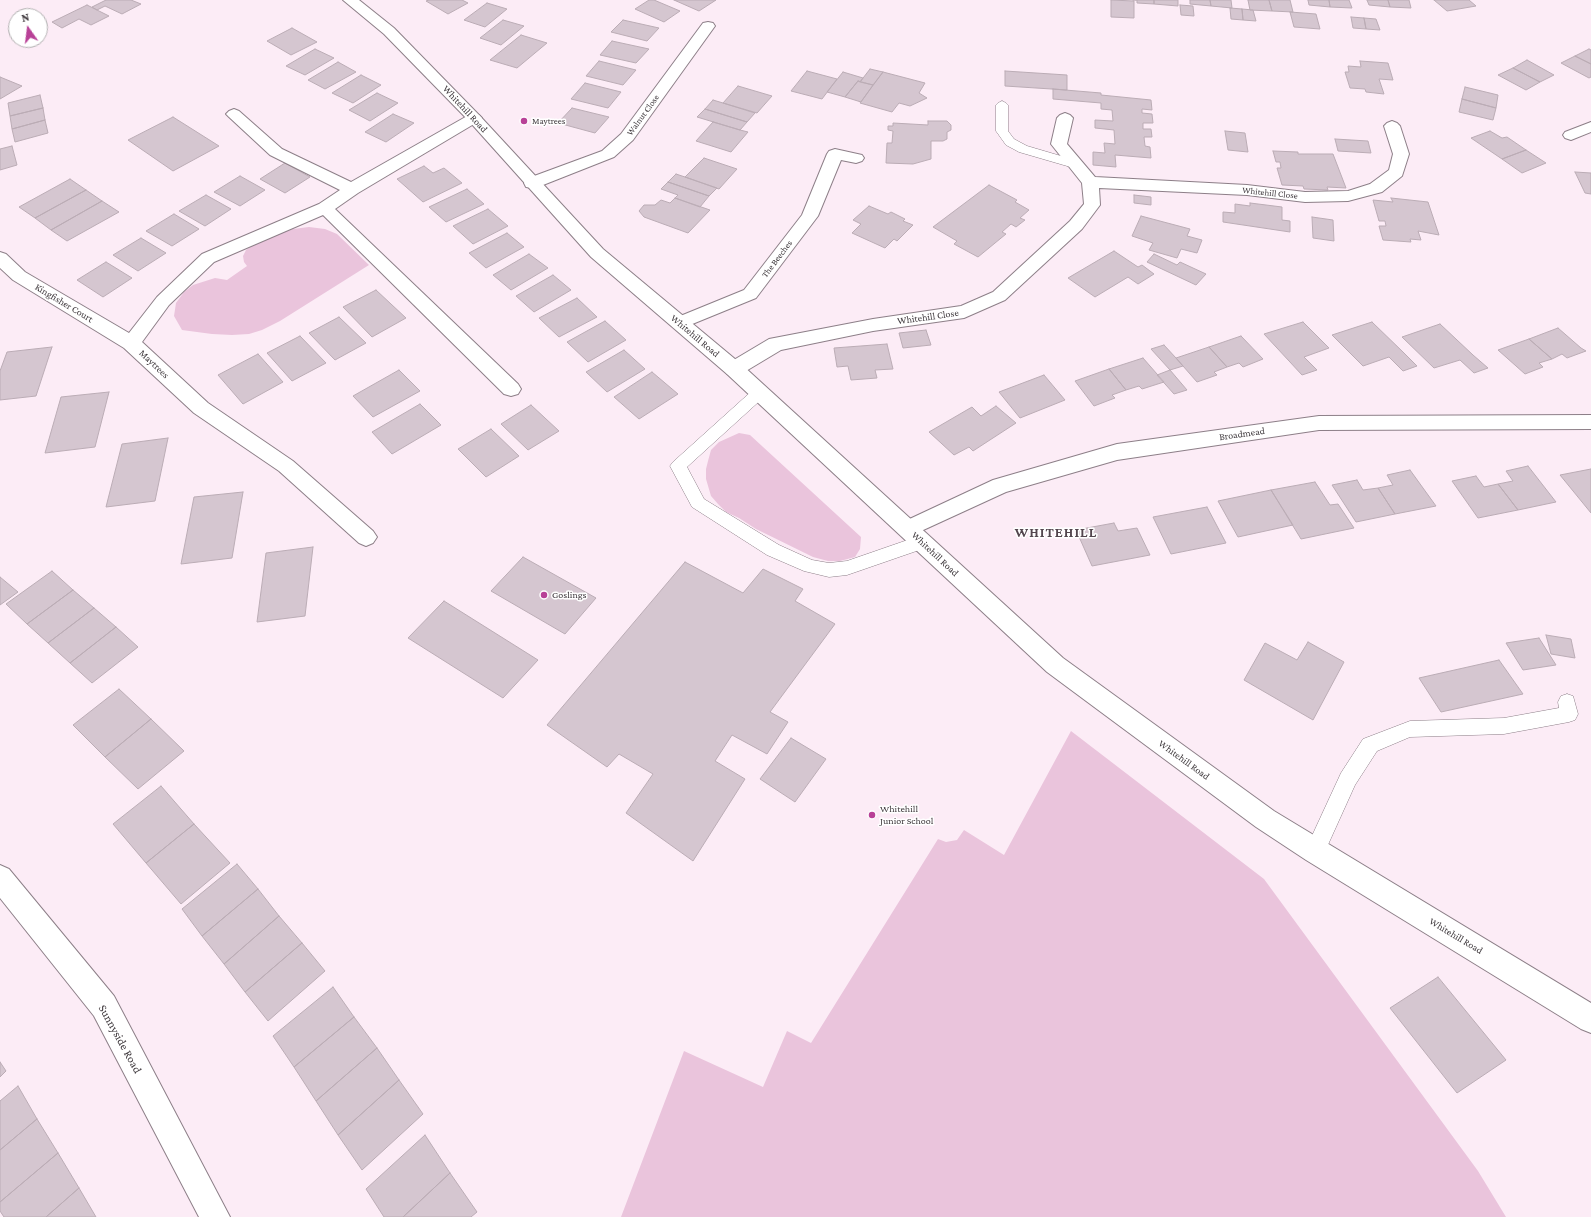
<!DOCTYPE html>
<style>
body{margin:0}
#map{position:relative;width:1591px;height:1217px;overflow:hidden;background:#fcecf6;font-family:"Crimson Pro",serif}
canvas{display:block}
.north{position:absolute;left:8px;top:8px;width:40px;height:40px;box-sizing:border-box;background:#fff;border:1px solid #b2b0b1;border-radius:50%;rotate:346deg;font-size:11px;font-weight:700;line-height:16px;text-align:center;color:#3f393d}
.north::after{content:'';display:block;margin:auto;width:14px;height:18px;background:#b84197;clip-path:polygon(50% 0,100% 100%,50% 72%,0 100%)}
</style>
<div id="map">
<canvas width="1591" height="1217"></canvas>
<div class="north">N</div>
</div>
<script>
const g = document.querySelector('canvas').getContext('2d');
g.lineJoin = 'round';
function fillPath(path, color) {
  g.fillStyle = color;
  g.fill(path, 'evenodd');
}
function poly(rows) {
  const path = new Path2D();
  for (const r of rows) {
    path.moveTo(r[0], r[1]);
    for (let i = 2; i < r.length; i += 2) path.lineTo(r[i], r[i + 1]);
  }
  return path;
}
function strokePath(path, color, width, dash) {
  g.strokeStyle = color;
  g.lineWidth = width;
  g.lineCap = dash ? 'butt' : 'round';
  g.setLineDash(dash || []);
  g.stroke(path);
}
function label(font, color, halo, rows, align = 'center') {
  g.font = font + ' "Crimson Pro",serif';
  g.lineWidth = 3;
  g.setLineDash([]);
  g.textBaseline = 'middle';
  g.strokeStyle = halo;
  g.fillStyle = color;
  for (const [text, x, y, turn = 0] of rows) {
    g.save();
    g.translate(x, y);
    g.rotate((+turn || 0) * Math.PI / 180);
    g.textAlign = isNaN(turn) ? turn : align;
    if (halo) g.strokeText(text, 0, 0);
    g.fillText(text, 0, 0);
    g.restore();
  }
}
fillPath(poly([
 [309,227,325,229,337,234,369,265,280,321,262,330,249,334,232,335,212,334,182,330,174,316,176,303,184,292,193,285,215,278,227,280,247,266,244,262,243,256,246,250,252,246,275,235,293,229],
 [739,433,750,435,861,537,860,549,855,557,840,561,828,561,813,557,756,529,739,518,726,512,718,504,711,496,706,479,706,469,708,461,711,450,719,442],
 [1071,731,1264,879,1478,1171,1506,1217,621,1217,684,1051,763,1087,787,1031,811,1043,938,839,946,842,957,840,964,830,1004,855]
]), '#eac4dc');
const building = poly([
 [106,0,131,0,141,4,122,14,105,6,97,10,92,7,106,0],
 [429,0,462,0,468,3,448,14,426,1,429,0],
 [649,0,654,0,680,11,664,22,635,9,649,0],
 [674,0,716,0,699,11,674,0],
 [1111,0,1134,1,1134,18,1111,17,1111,0],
 [1133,0,1154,0,1154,4,1137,3,1137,0,1133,0],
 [1154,0,1178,0,1178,6,1154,4,1154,0],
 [1190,0,1210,0,1211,6,1190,4,1190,0],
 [1210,0,1231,0,1232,8,1211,6,1210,0],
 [1248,0,1269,0,1272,11,1250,10,1248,0],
 [1269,0,1290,0,1293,12,1272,11,1269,0],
 [1308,0,1329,0,1330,7,1309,5,1308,0],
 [1329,0,1349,0,1352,8,1330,7,1329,0],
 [1367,0,1388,0,1390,7,1369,5,1367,0],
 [1388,0,1409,0,1411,8,1390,7,1388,0],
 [1434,0,1469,0,1476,6,1447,11,1434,0],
 [487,3,507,9,485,27,464,20,487,3],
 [87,5,109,16,91,25,79,19,62,28,52,22,87,5],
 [1180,5,1193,6,1194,16,1181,15,1180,5],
 [1230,8,1242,9,1243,20,1231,19,1230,8],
 [1242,9,1253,10,1256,21,1243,20,1242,9],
 [1290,12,1316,14,1320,29,1294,27,1290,12],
 [1351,17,1364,18,1366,29,1353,28,1351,17],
 [1364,18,1376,19,1380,30,1366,29,1364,18],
 [503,20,524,26,501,45,480,38,503,20],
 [623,20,659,28,647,41,611,32,623,20],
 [292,28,317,42,291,55,267,41,292,28],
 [521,35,547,43,517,68,490,60,521,35],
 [612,41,649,49,636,63,600,55,612,41],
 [315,49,334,58,305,75,286,66,315,49],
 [1589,49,1591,50,1591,64,1575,56,1589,49],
 [1575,56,1591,64,1591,77,1589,78,1561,63,1575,56],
 [1527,60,1554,75,1540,82,1513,68,1527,60],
 [599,61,636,70,623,85,586,76,599,61],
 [1360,61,1388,63,1393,80,1379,79,1384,94,1366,92,1365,89,1350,88,1345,72,1349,72,1348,66,1361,67,1360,61],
 [338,62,356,72,325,89,308,80,338,62],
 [1513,68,1540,82,1526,90,1498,75,1513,68],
 [870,69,883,72,873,85,860,82,870,69],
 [807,71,837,79,822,99,791,91,807,71],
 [1005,71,1067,75,1067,90,1005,86,1005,71],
 [843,72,863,78,860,82,858,81,845,97,827,92,843,72],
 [883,72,925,83,919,93,927,98,910,106,899,103,892,112,860,103,883,72],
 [361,75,381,85,353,103,332,93,361,75],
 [0,77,22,86,0,99,0,77],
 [858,81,873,85,861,102,845,97,858,81],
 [585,83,621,92,608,108,571,99,585,83],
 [738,86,772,96,757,113,723,103,738,86],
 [1465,87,1498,95,1496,108,1462,99,1465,87],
 [1053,89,1101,93,1101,95,1151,100,1152,110,1142,109,1142,113,1152,114,1153,123,1143,123,1143,129,1151,129,1152,137,1144,137,1145,146,1150,147,1151,158,1115,155,1116,167,1093,165,1093,152,1105,153,1104,143,1115,144,1114,130,1095,128,1095,120,1113,121,1112,110,1101,109,1101,103,1053,99,1053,89],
 [377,93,398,103,370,121,349,110,377,93],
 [40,95,43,108,10,116,8,103,40,95],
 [1462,99,1496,108,1493,120,1459,112,1462,99],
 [713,100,723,103,755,113,747,122,705,109,713,100],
 [43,108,45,120,12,129,10,116,43,108],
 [572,108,609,117,595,133,558,123,572,108],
 [705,109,747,122,740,130,697,117,705,109],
 [393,114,414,123,386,142,365,132,393,114],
 [173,117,219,146,173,171,128,140,173,117],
 [45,120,48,133,15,142,12,129,45,120],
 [928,121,947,121,951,125,951,130,947,132,947,139,943,141,931,141,931,159,913,164,886,163,887,143,892,143,893,131,888,130,888,126,893,126,893,123,928,125,928,121],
 [713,122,740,130,748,132,731,152,696,141,713,122],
 [1225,131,1245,133,1248,152,1228,150,1225,131],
 [1490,131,1502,138,1507,137,1526,150,1502,159,1471,138,1490,131],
 [1335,139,1368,141,1371,153,1338,151,1335,139],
 [12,146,17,165,0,170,0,149,12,146],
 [1526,150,1546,163,1522,173,1502,159,1526,150],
 [1273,151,1298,152,1298,154,1333,154,1346,188,1327,187,1328,190,1304,189,1303,186,1282,185,1277,168,1281,168,1280,162,1276,162,1273,151],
 [704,158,737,169,719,189,685,177,704,158],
 [285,163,310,177,285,193,260,179,285,163],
 [424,166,433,173,444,168,462,183,423,202,397,179,424,166],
 [1575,172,1591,173,1591,194,1585,193,1575,172],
 [676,174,685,177,717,188,709,196,668,182,676,174],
 [240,176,265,190,240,206,214,192,240,176],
 [70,179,86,190,35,218,19,207,70,179],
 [668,182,709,196,700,207,675,198,678,195,661,189,668,182],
 [989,185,1017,200,1015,202,1029,210,1020,218,1025,220,1016,227,1011,224,1002,232,1006,234,978,257,954,244,957,241,933,227,989,185],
 [467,189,484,204,446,222,429,207,467,189],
 [86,190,102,201,51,230,35,218,86,190],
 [206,195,231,209,205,226,179,211,206,195],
 [1134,195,1151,197,1151,205,1134,203,1134,195],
 [675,198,710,210,688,233,644,217,639,211,644,205,655,205,661,200,670,203,675,198],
 [1391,198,1428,202,1439,235,1418,231,1421,240,1410,239,1411,242,1383,240,1379,226,1386,226,1385,221,1379,221,1373,200,1393,202,1391,198],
 [102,201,119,212,67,241,51,230,102,201],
 [1250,203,1282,207,1282,220,1290,221,1290,232,1223,222,1223,212,1235,213,1235,204,1250,206,1250,203],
 [869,206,888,214,891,212,905,219,903,221,913,225,897,241,894,239,885,248,852,233,861,224,853,220,869,206],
 [488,209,508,226,473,244,453,226,488,209],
 [174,214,199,229,172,246,146,231,174,214],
 [1141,216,1190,229,1187,236,1202,240,1197,253,1181,249,1177,258,1149,250,1153,243,1132,236,1141,216],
 [1312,217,1333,220,1334,241,1313,238,1312,217],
 [507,233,524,247,486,268,469,253,507,233],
 [141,238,166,253,138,271,113,255,141,238],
 [1114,251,1138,267,1142,265,1154,274,1138,284,1128,277,1095,297,1068,278,1114,251],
 [529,254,548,268,511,290,493,275,529,254],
 [1154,254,1177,265,1180,262,1206,274,1196,285,1147,262,1154,254],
 [106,262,132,278,103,297,77,280,106,262],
 [553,275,571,290,534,312,516,296,553,275],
 [376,290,406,318,372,337,343,307,376,290],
 [577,298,597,317,559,337,539,318,577,298],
 [339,317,366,343,335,360,309,333,339,317],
 [605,321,626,340,588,362,567,342,605,321],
 [1303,322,1329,348,1304,357,1317,370,1302,375,1264,334,1303,322],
 [1372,322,1403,352,1417,366,1403,371,1389,357,1363,366,1332,335,1372,322],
 [1440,324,1473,355,1488,368,1474,373,1460,360,1434,368,1402,337,1440,324],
 [1558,328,1581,348,1586,351,1567,358,1562,354,1552,359,1529,339,1558,328],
 [926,330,931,345,903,348,899,333,926,330],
 [300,336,326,363,292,381,267,353,300,336],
 [1241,336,1263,359,1243,367,1239,363,1227,367,1209,347,1241,336],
 [1529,339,1552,359,1539,363,1543,367,1525,374,1498,350,1529,339],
 [887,344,893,369,875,370,877,378,851,380,848,366,837,367,834,348,887,344],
 [1164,345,1176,358,1183,366,1170,370,1151,349,1164,345],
 [52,347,36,396,0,400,0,371,7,352,52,347],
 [1209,347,1227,367,1214,372,1217,375,1197,382,1176,358,1209,347],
 [624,350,645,369,607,392,586,372,624,350],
 [258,354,283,382,243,404,218,375,258,354],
 [1143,358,1164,382,1142,389,1139,386,1126,390,1109,369,1143,358],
 [1109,369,1126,390,1112,395,1115,398,1094,406,1075,381,1109,369],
 [399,370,420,391,373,417,353,396,399,370],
 [1170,370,1187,390,1174,394,1157,375,1170,370],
 [652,372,678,394,639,419,614,397,652,372],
 [1044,375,1065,400,1020,418,999,392,1044,375],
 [109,392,95,447,45,453,61,397,109,392],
 [420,404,441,425,392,454,372,432,420,404],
 [531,405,559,431,528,450,501,424,531,405],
 [996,406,1016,423,973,451,969,447,954,455,929,432,972,407,981,416,996,406],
 [491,429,519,456,486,477,458,449,491,429],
 [168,438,155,501,106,507,122,444,168,438],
 [1528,466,1556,502,1518,510,1498,484,1513,481,1506,471,1528,466],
 [1591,469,1591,513,1560,475,1591,469],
 [1410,470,1436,506,1395,514,1378,488,1393,485,1387,475,1410,470],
 [1476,476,1484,487,1498,484,1518,510,1478,518,1452,481,1476,476],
 [1357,480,1363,490,1378,488,1395,514,1356,522,1332,485,1357,480],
 [1315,482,1330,505,1338,504,1354,528,1301,539,1271,490,1315,482],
 [1271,490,1293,525,1238,537,1218,501,1271,490],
 [243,492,232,558,181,564,194,497,243,492],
 [1207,507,1226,543,1171,554,1153,517,1207,507],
 [1114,523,1118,531,1137,528,1150,555,1092,566,1076,530,1114,523],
 [313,547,305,616,257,622,266,553,313,547],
 [523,557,596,598,565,634,491,591,523,557],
 [685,562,743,593,763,569,803,589,795,601,835,624,770,712,788,722,767,754,732,735,715,761,745,779,693,861,626,813,653,774,619,754,607,767,547,725,685,562],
 [52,571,73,590,27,624,6,604,52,571],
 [0,577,18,592,0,605,0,577],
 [73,590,94,608,48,643,27,624,73,590],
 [444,601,538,660,503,698,408,638,444,601],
 [94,608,116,627,70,663,48,643,94,608],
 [116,627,138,647,92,683,70,663,116,627],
 [1546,635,1571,639,1575,658,1551,654,1546,635],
 [1539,638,1556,665,1523,670,1506,643,1539,638],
 [1308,642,1344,662,1313,720,1244,680,1265,643,1297,660,1308,642],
 [1499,660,1523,694,1441,712,1419,678,1499,660],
 [119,689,151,719,105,757,73,725,119,689],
 [151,719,184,751,138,789,105,757,151,719],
 [791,738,826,759,795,802,760,779,791,738],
 [161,786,194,824,146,863,113,824,161,786],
 [194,824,230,863,181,904,146,863,194,824],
 [237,864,258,889,202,936,182,909,237,864],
 [258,889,279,916,224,964,202,936,258,889],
 [279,916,302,943,245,992,224,964,279,916],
 [302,943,325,971,268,1021,245,992,302,943],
 [1438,977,1506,1060,1457,1093,1390,1008,1438,977],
 [333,987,354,1017,294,1067,273,1036,333,987],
 [354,1017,377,1048,316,1101,294,1067,354,1017],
 [377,1048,399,1080,338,1135,316,1101,377,1048],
 [0,1062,6,1071,0,1077,0,1062],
 [399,1080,423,1114,362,1170,338,1135,399,1080],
 [18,1086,37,1119,0,1150,0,1101,18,1086],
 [37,1119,58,1153,0,1202,0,1150,37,1119],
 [425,1135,450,1173,403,1217,384,1217,366,1189,425,1135],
 [58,1153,79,1188,46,1217,4,1217,0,1211,0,1202,58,1153],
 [450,1173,477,1212,471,1217,403,1217,450,1173],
 [79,1188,96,1217,46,1217,79,1188]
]);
fillPath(building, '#d5c6d0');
strokePath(building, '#bbacb5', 1);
const service = poly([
 [1002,101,1006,103,1008,105,1008,131,1014,139,1027,146,1078,161,1080,164,1078,167,1074,168,1019,152,1006,145,996,131,996,105,998,103,1002,101],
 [759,388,764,389,766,393,764,397,687,467,704,499,779,545,812,560,829,563,847,561,922,535,928,537,930,542,928,547,847,575,829,577,804,571,767,555,692,507,670,466,673,462,754,389,759,388],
 [1567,694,1573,696,1578,714,1575,720,1569,722,1504,734,1410,737,1377,751,1355,785,1322,858,1315,861,1308,858,1305,851,1341,773,1363,739,1410,721,1504,718,1559,708,1558,702,1561,696,1567,694]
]);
const minor = poly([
 [708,22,713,23,715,26,633,140,614,157,538,187,532,188,526,187,524,183,526,179,602,151,621,134,703,23,708,22],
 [234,109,239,111,282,149,351,182,469,115,474,113,479,115,482,118,479,121,358,193,335,209,518,384,521,389,518,394,511,396,504,394,323,215,214,262,169,305,142,342,208,403,293,461,373,531,377,537,373,543,366,546,359,543,279,471,194,413,124,348,13,280,0,268,0,252,6,254,25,272,129,333,157,297,202,254,319,204,340,190,270,155,229,117,226,114,229,111,234,109],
 [1065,113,1070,115,1073,118,1067,144,1095,177,1247,185,1305,192,1348,191,1370,184,1389,170,1393,154,1384,126,1387,123,1392,121,1397,123,1400,126,1409,154,1402,176,1382,192,1348,201,1305,202,1247,195,1099,188,1100,205,1082,229,1005,300,964,318,873,331,781,350,741,374,734,376,727,374,725,369,727,364,769,339,873,319,961,306,993,292,1070,221,1084,204,1082,183,1051,144,1057,118,1060,115,1065,113],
 [1591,122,1591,132,1571,140,1565,138,1563,135,1565,132,1591,122],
 [835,149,862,155,864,158,862,161,856,163,841,160,818,216,756,298,685,327,679,329,673,327,670,323,673,319,744,290,802,215,827,154,829,151,835,149],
 [1591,415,1591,429,1319,430,1117,460,1006,492,908,537,901,535,898,529,901,523,993,480,1117,444,1319,416,1591,415],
 [0,865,9,869,114,996,230,1217,199,1217,94,1016,0,898,0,865]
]);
const tertiary = poly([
 [343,0,359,0,394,28,479,115,603,249,741,364,1063,658,1274,811,1591,1003,1591,1033,1581,1029,1306,860,1256,827,1047,672,727,374,591,257,469,121,384,34,343,0]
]);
strokePath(service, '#8d7f88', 1);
strokePath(minor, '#8d7f88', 2);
strokePath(tertiary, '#8d7f88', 2);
fillPath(service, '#fff');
fillPath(minor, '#fff');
fillPath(tertiary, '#fff');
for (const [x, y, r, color] of [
 [524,121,4,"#b84197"],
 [544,595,4,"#b84197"],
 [872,815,4,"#b84197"]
]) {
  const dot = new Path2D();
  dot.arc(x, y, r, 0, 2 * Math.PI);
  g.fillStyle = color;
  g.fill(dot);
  strokePath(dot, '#fff', 1.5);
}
label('9px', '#3f393d', '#fff', [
 ["Walnut Close",643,115,-54],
 ["Whitehill Close",1270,193,6],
 ["The Beeches",777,259,-53]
]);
label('9px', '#3f393d', '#fff', [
 ["Maytrees",532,121]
], 'left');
label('10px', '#3f393d', '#fff', [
 ["Whitehill Road",465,109,47],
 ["Kingfisher Court",64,303,31],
 ["Whitehill Close",928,317,-8],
 ["Whitehill Road",695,336,40],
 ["Maytrees",154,364,43],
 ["Broadmead",1242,434,-8],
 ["Whitehill Road",935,554,43],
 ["Whitehill Road",1184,760,36],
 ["Whitehill Road",1456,936,31]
]);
label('10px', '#3f393d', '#fff', [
 ["Goslings",552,595],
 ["Whitehill",880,809],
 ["Junior School",880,821]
], 'left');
label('12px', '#3f393d', '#fff', [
 ["Sunnyside Road",120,1039,61]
]);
g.letterSpacing = '1px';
label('bold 14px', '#53464e', '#fff', [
 ["WHITEHILL",1056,533]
]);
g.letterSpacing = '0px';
</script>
